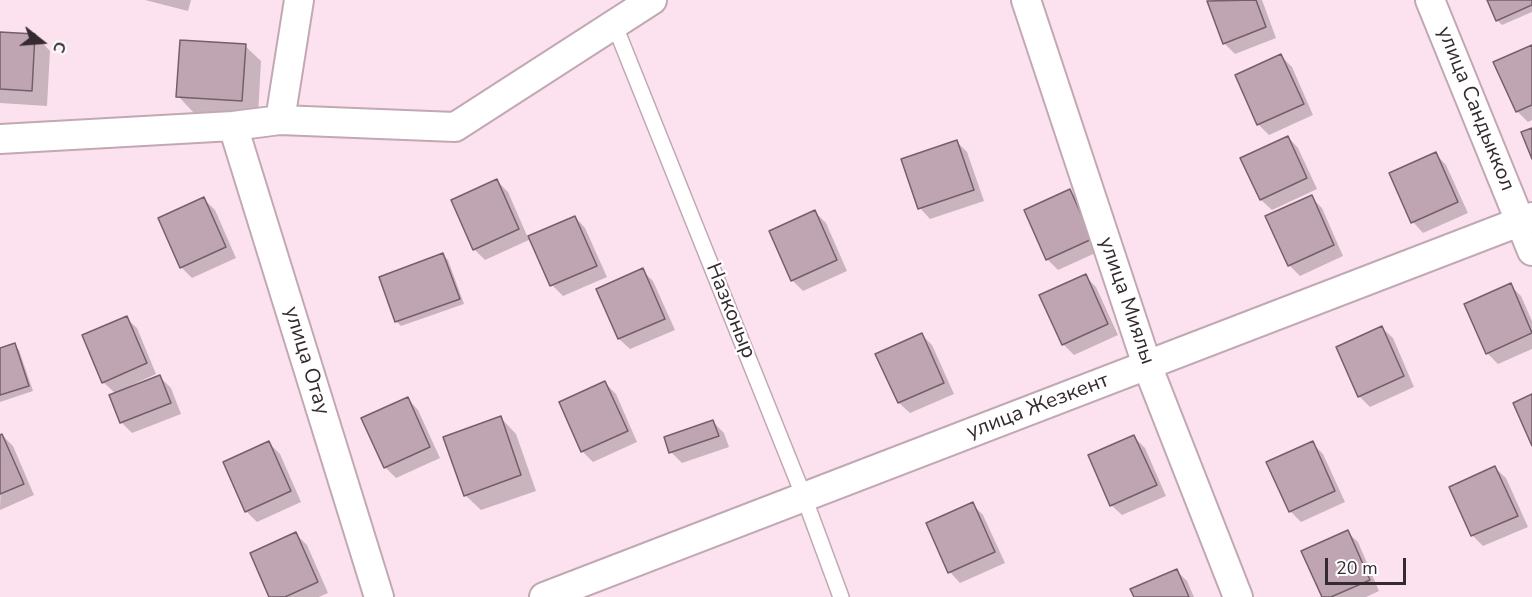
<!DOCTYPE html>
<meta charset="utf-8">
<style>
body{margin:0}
#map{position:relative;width:1532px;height:597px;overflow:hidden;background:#fce2ee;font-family:"Nunito Sans",sans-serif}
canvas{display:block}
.north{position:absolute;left:12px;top:12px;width:60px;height:60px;-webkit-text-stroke:4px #fff;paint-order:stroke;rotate:107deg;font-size:16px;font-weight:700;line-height:24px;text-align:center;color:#342a2f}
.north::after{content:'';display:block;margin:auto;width:21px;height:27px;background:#342a2f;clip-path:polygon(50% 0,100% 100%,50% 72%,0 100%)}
.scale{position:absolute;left:1325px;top:558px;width:81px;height:27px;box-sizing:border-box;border:3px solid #342a2f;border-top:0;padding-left:8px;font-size:18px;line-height:21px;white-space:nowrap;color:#342a2f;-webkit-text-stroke:4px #fff;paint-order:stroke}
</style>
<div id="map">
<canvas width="1532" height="597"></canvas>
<div class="north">С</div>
<div class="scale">20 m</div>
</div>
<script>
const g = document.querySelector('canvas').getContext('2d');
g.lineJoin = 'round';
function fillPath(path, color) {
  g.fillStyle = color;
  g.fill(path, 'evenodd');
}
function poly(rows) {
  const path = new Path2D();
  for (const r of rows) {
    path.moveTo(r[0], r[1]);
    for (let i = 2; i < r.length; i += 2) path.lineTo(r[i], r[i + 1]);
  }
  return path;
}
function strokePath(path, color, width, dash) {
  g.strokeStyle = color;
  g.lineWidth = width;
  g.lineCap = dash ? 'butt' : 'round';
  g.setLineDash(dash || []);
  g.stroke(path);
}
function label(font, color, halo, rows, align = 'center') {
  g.font = font + ' "Nunito Sans",sans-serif';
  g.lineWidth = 4.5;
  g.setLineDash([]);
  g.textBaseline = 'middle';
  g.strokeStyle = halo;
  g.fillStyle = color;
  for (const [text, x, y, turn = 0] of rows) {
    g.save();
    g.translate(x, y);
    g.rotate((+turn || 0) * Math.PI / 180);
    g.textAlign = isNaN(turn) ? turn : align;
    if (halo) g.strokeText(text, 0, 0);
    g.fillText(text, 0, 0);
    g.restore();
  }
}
fillPath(poly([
 [145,0,191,0,188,11],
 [1214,0,1262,0,1276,38,1235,54,1224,43,1209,2],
 [1489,0,1532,0,1532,12,1502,25,1497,20],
 [0,33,35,35,50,51,47,106,0,103],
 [245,46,261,61,258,116,193,112,178,96],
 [1532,47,1532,120,1528,122,1517,111],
 [1281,56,1292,67,1313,115,1269,135,1258,124],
 [1288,137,1298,148,1317,189,1272,210,1261,200],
 [956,141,967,152,984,201,930,219,920,208],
 [1436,154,1446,165,1468,213,1423,233,1413,222],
 [497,181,508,192,528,238,575,217,585,228,607,277,563,296,552,285,531,239,485,260,474,249],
 [1070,191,1081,202,1102,250,1058,270,1047,259],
 [1311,197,1322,208,1343,256,1300,276,1289,265],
 [204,199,215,210,236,258,192,278,181,267],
 [815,212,826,223,847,271,803,291,792,280],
 [443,255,448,260,464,304,401,326,396,321],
 [642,270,653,281,675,330,630,349,619,339,598,290],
 [1085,276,1096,287,1118,335,1074,355,1063,344],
 [1510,285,1521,296,1532,321,1532,349,1498,364,1487,353],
 [126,318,137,328,156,374,132,385,133,387,160,377,171,388,181,414,132,433,121,422,116,394,103,382],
 [1382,328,1393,338,1414,387,1370,407,1359,396],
 [922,335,932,345,954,394,910,413,899,403],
 [14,345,19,350,33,391,0,402,0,349],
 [605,383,616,394,637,442,593,462,582,451],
 [408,399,418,410,440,458,396,478,385,467],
 [501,418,516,434,536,491,481,510,465,495],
 [713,422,724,433,729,447,682,463,671,452],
 [2,435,13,446,34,495,0,510],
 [1134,437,1145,448,1166,496,1122,515,1111,505],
 [269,443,280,454,301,502,257,522,246,511],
 [1312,443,1323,454,1345,502,1301,522,1290,511],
 [1495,468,1506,478,1528,527,1483,546,1473,536,1451,487],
 [972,504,983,515,1005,563,960,583,950,572],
 [1347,532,1358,542,1379,591,1366,597,1323,597],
 [296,534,307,545,328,593,319,597,271,597],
 [1176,570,1187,581,1194,597,1135,597]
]), '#0003');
const building = poly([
 [1256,0,1266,27,1223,44,1207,1,1256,0],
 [1487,0,1532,0,1532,5,1496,21,1487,0],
 [0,32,35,34,32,91,0,89,0,32],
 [180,40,246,44,242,101,176,97,180,40],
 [1532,45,1532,105,1516,112,1493,62,1532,45],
 [1281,54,1304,104,1257,125,1235,75,1281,54],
 [1532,128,1532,159,1521,132,1532,128],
 [1288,136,1307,178,1260,200,1240,158,1288,136],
 [957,140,974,190,918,209,901,159,957,140],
 [1436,152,1458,202,1411,223,1389,173,1436,152],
 [497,179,519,229,473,250,451,200,497,179],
 [1070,189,1092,239,1046,260,1024,210,1070,189],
 [1312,195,1334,245,1288,266,1265,216,1312,195],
 [204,197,226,247,180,268,158,218,204,197],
 [815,210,837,260,791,281,769,231,815,210],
 [575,216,597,266,550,286,528,236,575,216],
 [443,253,460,299,395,322,379,277,443,253],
 [643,268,665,319,618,339,596,289,643,268],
 [1086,274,1108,324,1062,345,1039,295,1086,274],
 [1511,283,1532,333,1486,354,1464,304,1511,283],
 [127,316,147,363,102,383,82,335,127,316],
 [1382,326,1404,376,1358,397,1336,347,1382,326],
 [922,333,944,383,898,403,875,354,922,333],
 [15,343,29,386,0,395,0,348,15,343],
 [160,375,171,403,120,423,109,395,160,375],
 [605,381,628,431,581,452,559,402,605,381],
 [1532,394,1532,446,1513,403,1532,394],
 [408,397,430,447,384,468,361,418,408,397],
 [501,416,521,475,464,496,443,437,501,416],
 [713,420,719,436,669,453,664,437,713,420],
 [2,434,24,484,0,494,0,435,2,434],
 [1134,435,1157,485,1110,506,1088,455,1134,435],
 [269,441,291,491,245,512,223,462,269,441],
 [1313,441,1335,491,1289,512,1266,462,1313,441],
 [1495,466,1518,516,1471,536,1449,487,1495,466],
 [973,502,995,552,948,573,926,523,973,502],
 [1348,530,1370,580,1331,597,1322,597,1301,551,1348,530],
 [296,532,318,582,285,597,269,597,250,553,296,532],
 [1177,569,1189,597,1134,597,1130,589,1177,569]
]);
fillPath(building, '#bea5b1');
strokePath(building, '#755e69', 1.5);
const service = poly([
 [615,26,804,497,841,597]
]);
const minor = poly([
 [1026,0,1147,365,1238,597],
 [1430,0,1532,251],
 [280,120,299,0],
 [233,126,379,597],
 [0,139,233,126,280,120,455,127,652,0],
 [544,597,1532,217]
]);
strokePath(service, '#c1a8b3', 18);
strokePath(minor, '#c1a8b3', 32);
strokePath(service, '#fff', 15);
strokePath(minor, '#fff', 28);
label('21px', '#342a2f', '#fff', [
 ["улица Сандыккол",1475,109,68],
 ["улица Миялы",1126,301,71],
 ["Назконыр",730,311,68],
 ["улица Отау",306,361,73],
 ["улица Жезкент",1038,407,-21]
]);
</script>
